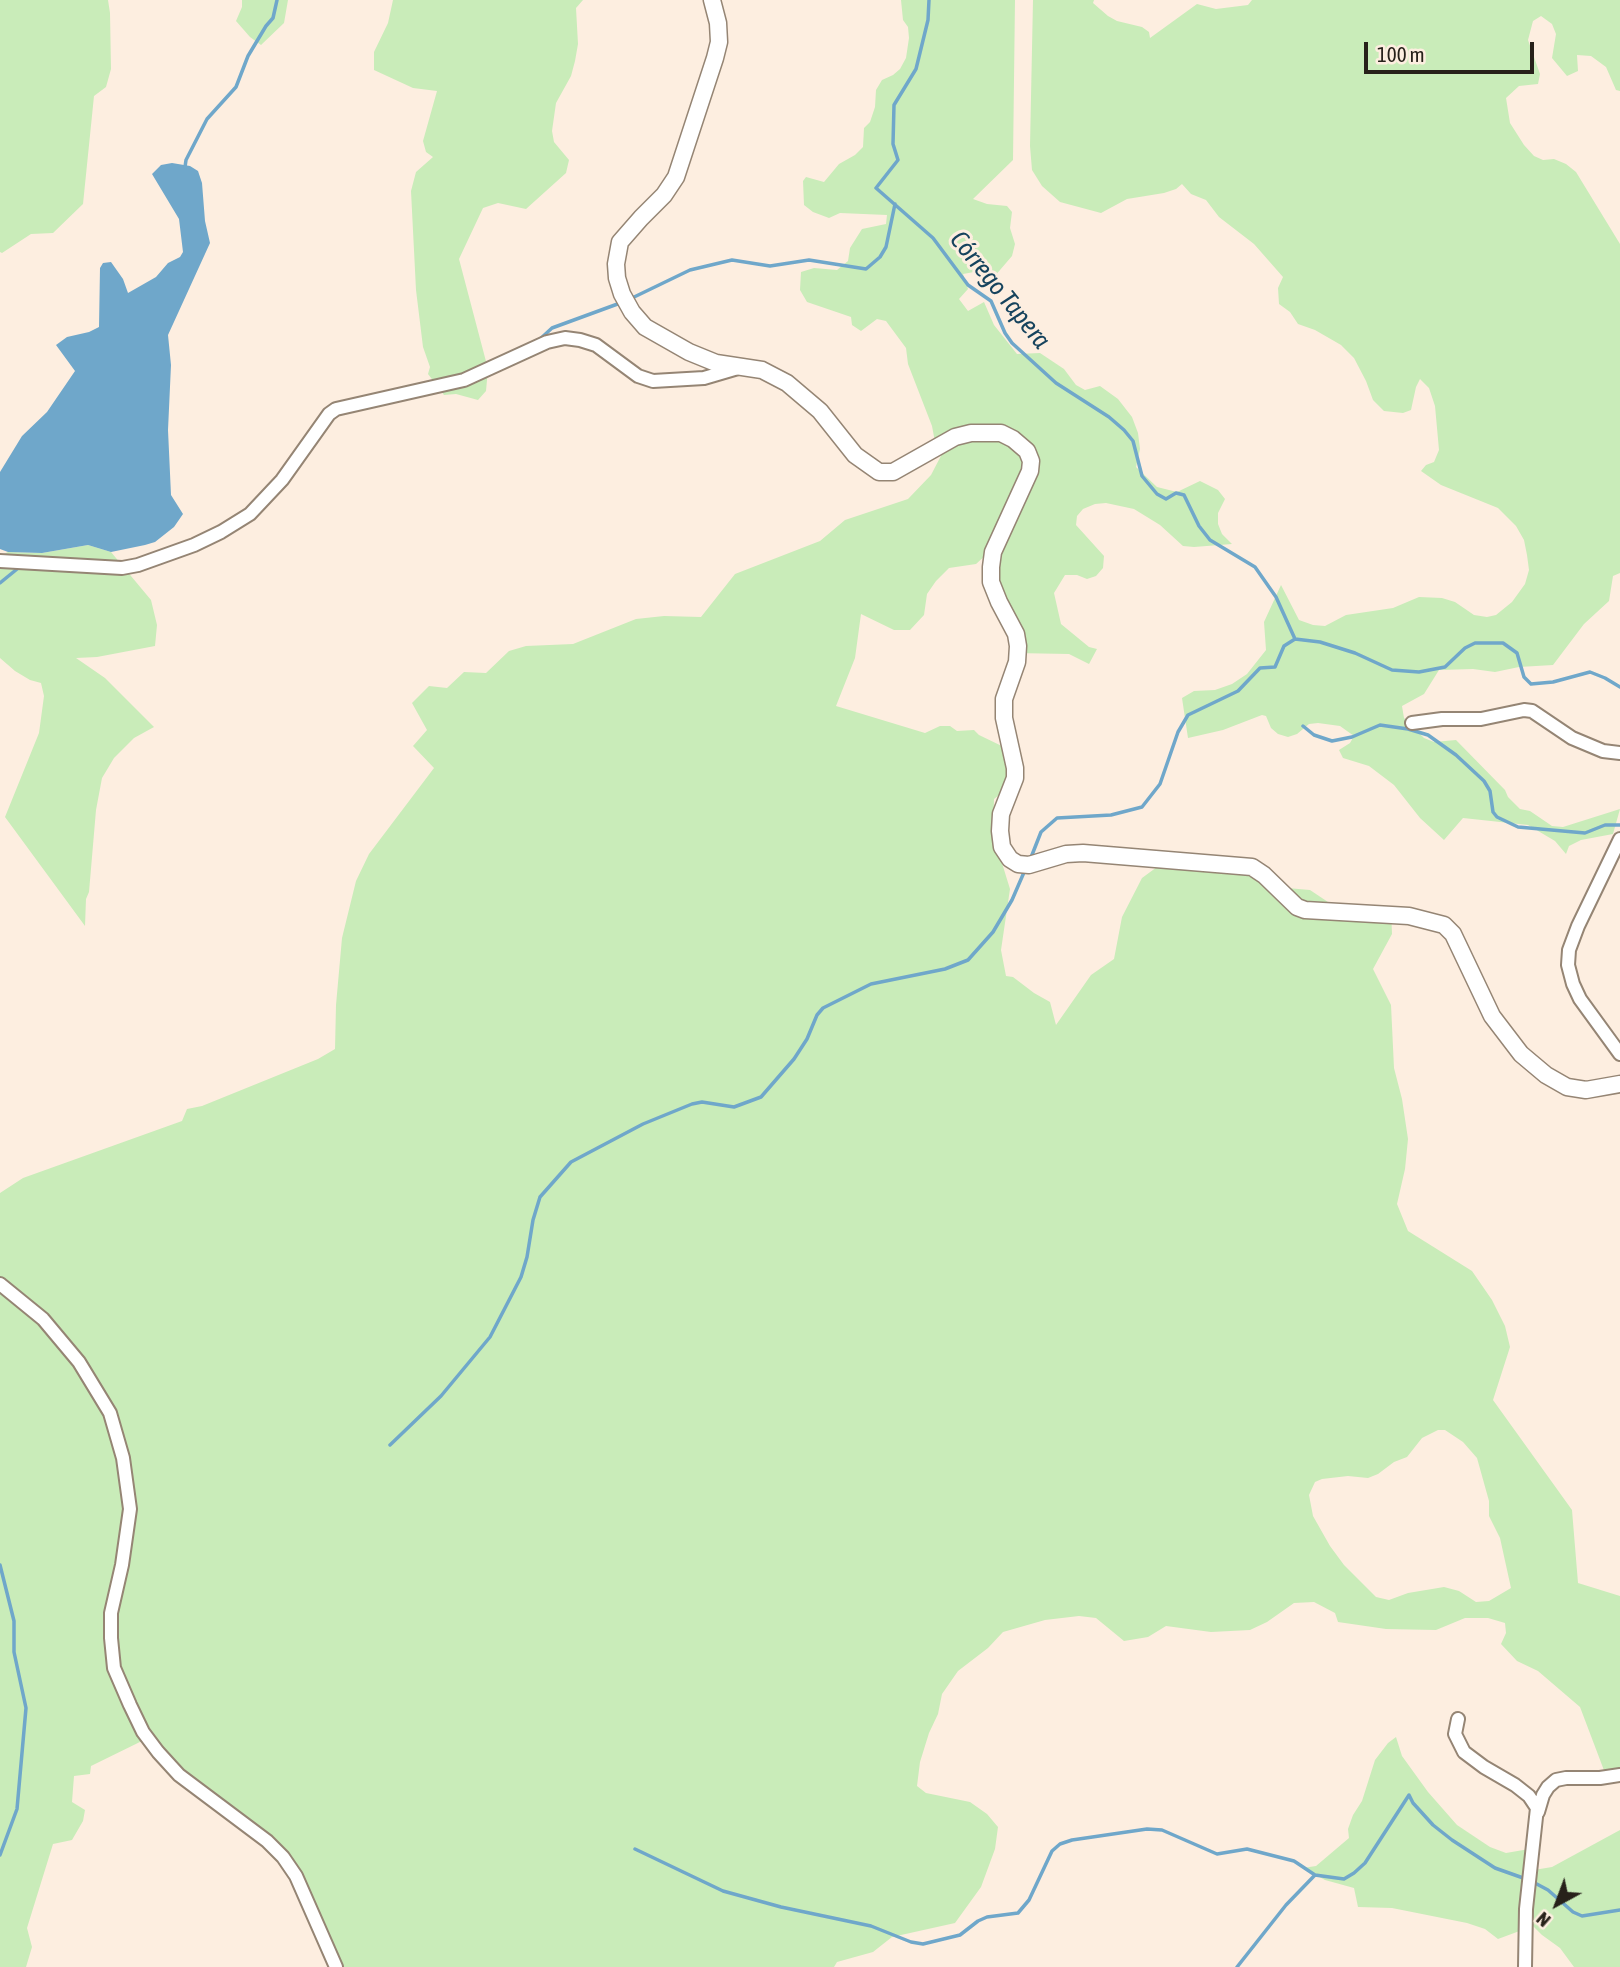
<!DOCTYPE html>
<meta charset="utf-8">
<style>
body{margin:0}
#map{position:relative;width:1620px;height:1967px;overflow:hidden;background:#fdeee0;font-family:"Asap Condensed",sans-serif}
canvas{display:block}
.north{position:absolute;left:1522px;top:1869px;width:70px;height:70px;-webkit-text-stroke:5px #fdeee0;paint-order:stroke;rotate:221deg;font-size:19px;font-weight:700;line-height:28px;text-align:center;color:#27211a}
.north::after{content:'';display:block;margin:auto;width:24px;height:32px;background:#27211a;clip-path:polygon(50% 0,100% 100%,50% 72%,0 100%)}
.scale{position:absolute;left:1364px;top:42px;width:170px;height:32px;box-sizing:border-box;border:4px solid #27211a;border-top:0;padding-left:9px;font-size:21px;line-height:24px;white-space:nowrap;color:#27211a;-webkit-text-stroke:5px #fdeee0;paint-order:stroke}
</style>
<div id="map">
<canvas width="1620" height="1967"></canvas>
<div class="north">N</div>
<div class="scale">100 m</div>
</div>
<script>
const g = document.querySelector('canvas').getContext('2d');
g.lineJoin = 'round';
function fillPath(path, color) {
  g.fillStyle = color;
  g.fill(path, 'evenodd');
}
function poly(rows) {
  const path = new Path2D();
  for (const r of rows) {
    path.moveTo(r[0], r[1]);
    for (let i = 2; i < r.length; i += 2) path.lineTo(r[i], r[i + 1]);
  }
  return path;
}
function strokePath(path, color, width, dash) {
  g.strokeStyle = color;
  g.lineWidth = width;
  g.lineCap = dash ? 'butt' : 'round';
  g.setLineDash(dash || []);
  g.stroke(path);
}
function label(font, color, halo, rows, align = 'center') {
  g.font = font + ' "Asap Condensed",sans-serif';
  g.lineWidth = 6;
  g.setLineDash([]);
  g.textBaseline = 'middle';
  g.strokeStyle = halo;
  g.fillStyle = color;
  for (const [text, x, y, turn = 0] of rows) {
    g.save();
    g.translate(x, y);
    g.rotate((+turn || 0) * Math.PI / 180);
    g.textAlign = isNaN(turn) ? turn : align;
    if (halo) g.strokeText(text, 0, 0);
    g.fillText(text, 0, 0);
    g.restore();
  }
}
fillPath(poly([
 [0,0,108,0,110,13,111,69,106,87,94,96,83,204,53,233,31,234,2,253,0,252],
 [242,0,288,0,284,23,261,45,250,37,236,21,242,7],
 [393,0,583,0,576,8,578,44,575,61,571,76,556,103,552,131,554,142,569,160,566,173,526,209,498,203,483,208,459,259,488,369,486,391,478,400,456,394,444,395,428,374,430,367,423,347,416,290,411,191,416,172,433,157,426,152,423,141,437,91,413,88,374,70,374,52,388,23],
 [901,0,1015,0,1013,160,973,199,987,204,1007,206,1012,212,1010,228,1015,244,1012,256,994,277,974,272,963,274,968,289,959,299,968,311,984,302,994,325,1017,354,1040,353,1064,369,1076,385,1085,390,1100,386,1118,399,1132,417,1138,433,1140,449,1136,467,1157,487,1177,492,1200,481,1218,490,1225,499,1218,513,1218,524,1222,534,1232,544,1194,547,1183,546,1160,525,1134,509,1106,503,1095,504,1083,509,1077,516,1076,525,1104,556,1103,568,1096,576,1087,579,1077,575,1065,575,1054,593,1061,624,1089,647,1097,649,1089,664,1069,654,1014,653,1014,649,993,597,986,590,988,585,987,554,976,564,949,568,936,581,927,594,924,615,910,630,894,630,861,614,855,658,836,706,925,733,940,726,950,726,957,731,974,730,979,735,1008,749,1011,773,1003,792,994,799,993,834,1010,889,1001,950,1006,976,1013,977,1034,993,1050,1002,1056,1025,1091,975,1114,959,1122,917,1142,878,1157,867,1173,851,1187,856,1234,858,1287,888,1310,890,1334,906,1391,909,1392,934,1373,969,1391,1005,1394,1068,1402,1099,1408,1139,1405,1169,1397,1204,1408,1231,1472,1271,1492,1300,1505,1326,1510,1347,1493,1400,1572,1510,1578,1583,1620,1596,1620,1771,1605,1773,1580,1707,1538,1671,1517,1661,1501,1644,1506,1633,1505,1623,1488,1618,1465,1618,1436,1630,1386,1629,1338,1622,1335,1613,1314,1602,1294,1603,1267,1622,1250,1630,1211,1632,1166,1626,1148,1637,1124,1641,1096,1618,1079,1616,1045,1620,1003,1632,988,1648,958,1671,942,1694,938,1714,929,1733,920,1762,917,1786,926,1793,970,1802,987,1814,998,1827,995,1849,981,1887,955,1923,892,1937,873,1952,837,1962,834,1967,332,1967,286,1870,259,1840,146,1739,91,1766,90,1774,74,1776,72,1802,85,1810,83,1821,72,1840,53,1844,27,1928,32,1947,26,1967,0,1967,0,1193,23,1178,182,1121,187,1109,202,1106,318,1059,335,1049,336,1005,342,938,356,881,369,854,434,768,413,746,427,730,412,703,429,686,447,688,464,672,486,673,509,651,526,646,573,644,636,619,664,616,701,617,735,574,820,541,845,520,908,499,931,475,943,452,935,442,932,426,908,364,906,348,886,321,877,319,861,331,852,325,851,317,807,302,800,290,801,272,814,268,837,270,848,261,850,248,862,229,886,224,887,215,840,213,829,218,813,212,804,205,803,181,806,177,824,182,839,164,855,155,863,147,864,128,870,122,875,107,876,90,882,80,893,75,900,69,906,58,909,38,908,27,903,20],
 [1438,1430,1445,1430,1463,1442,1477,1458,1489,1501,1489,1516,1500,1538,1511,1588,1489,1601,1476,1602,1459,1591,1444,1587,1408,1593,1389,1600,1376,1597,1344,1565,1330,1546,1313,1516,1309,1495,1315,1482,1322,1479,1348,1476,1368,1478,1378,1474,1394,1462,1407,1457,1422,1438],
 [1033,0,1094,0,1093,3,1108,16,1117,21,1142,27,1149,32,1150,38,1197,4,1216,9,1248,5,1252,0,1620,0,1620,91,1616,90,1606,67,1591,56,1577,55,1578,71,1567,76,1552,58,1556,34,1552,24,1541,16,1533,21,1528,40,1540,74,1538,84,1519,86,1506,98,1510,123,1524,145,1534,156,1543,160,1554,159,1566,164,1576,172,1620,244,1620,573,1613,576,1609,601,1584,624,1553,665,1519,667,1495,672,1473,669,1439,670,1424,694,1402,706,1404,718,1424,738,1434,742,1456,740,1505,790,1508,797,1520,809,1530,811,1552,826,1563,827,1620,809,1613,834,1581,840,1569,846,1566,854,1555,841,1528,825,1463,818,1444,840,1420,818,1394,785,1369,766,1343,758,1339,750,1350,743,1354,736,1340,726,1318,723,1309,724,1297,734,1288,737,1278,734,1271,728,1266,716,1262,715,1223,730,1188,738,1182,698,1194,691,1215,690,1232,684,1247,674,1266,650,1264,622,1281,585,1299,620,1313,625,1325,626,1346,615,1393,608,1419,597,1442,598,1455,602,1474,615,1487,617,1496,615,1512,602,1525,584,1529,570,1527,555,1524,540,1516,526,1498,508,1441,485,1421,471,1426,465,1434,462,1439,450,1435,406,1429,388,1420,379,1416,387,1411,410,1403,413,1384,411,1373,400,1366,381,1354,358,1341,345,1315,330,1298,324,1290,312,1279,304,1278,288,1283,277,1254,244,1219,217,1206,200,1191,194,1182,184,1176,189,1164,193,1127,199,1101,213,1060,202,1042,186,1032,170,1030,146],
 [88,545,111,552,151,600,157,625,155,646,97,657,76,658,105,678,154,727,134,738,114,758,102,778,96,810,89,892,86,899,85,926,5,817,39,733,44,696,41,683,30,680,15,671,0,658,0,556,8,552,42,553],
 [1396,1737,1402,1756,1428,1792,1457,1825,1490,1847,1506,1853,1535,1848,1534,1870,1552,1867,1620,1830,1620,1967,1574,1967,1560,1948,1542,1935,1533,1926,1498,1939,1485,1929,1467,1923,1392,1908,1358,1907,1354,1888,1325,1880,1303,1868,1316,1866,1349,1838,1348,1829,1353,1815,1362,1801,1375,1760,1388,1743]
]), '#c9ecb9');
fillPath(poly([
 [172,163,190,166,198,171,202,183,205,221,210,243,168,335,171,365,168,430,171,495,183,514,174,527,155,542,145,545,111,552,88,545,42,553,8,552,0,549,0,472,22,436,47,412,75,371,56,345,67,337,89,332,99,327,100,268,103,263,111,262,123,279,128,293,156,277,168,263,180,257,183,252,179,219,152,174,161,165]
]), '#6fa7ca');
strokePath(poly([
 [929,0,928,20,916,69,894,105,893,144,898,160,876,188,933,238,968,285,991,301,1005,333,1012,343,1056,383,1109,417,1124,430,1133,441,1142,476,1157,494,1166,499,1176,493,1184,495,1199,526,1210,540,1255,567,1276,597,1295,639],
 [185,167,186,160,207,119,236,87,248,56,266,26,273,18,277,0],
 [630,299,690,270,732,260,770,266,809,260,866,269,880,257,886,247,895,204],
 [539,340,552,328,623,302],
 [0,583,22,565],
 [1295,639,1320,642,1355,653,1392,670,1419,672,1445,667,1465,648,1475,643,1503,643,1517,653,1524,677,1531,684,1553,682,1590,672,1605,678,1620,687],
 [1303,726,1314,735,1332,741,1352,737,1380,725,1408,729,1428,735,1456,755,1484,781,1490,791,1493,812,1497,817,1518,827,1585,833,1605,825,1620,825],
 [1030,860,1041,832,1057,818,1111,815,1142,807,1160,784,1178,732,1188,715,1238,691,1260,668,1275,667,1284,646,1295,639],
 [390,1445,441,1396,490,1337,521,1277,527,1257,533,1220,540,1197,571,1162,643,1124,692,1104,702,1102,734,1107,761,1097,794,1059,807,1039,817,1015,823,1008,871,984,945,969,968,960,993,932,1012,900,1025,870],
 [0,1565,14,1621,14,1652,26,1708,17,1809,0,1855],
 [635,1849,723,1891,781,1907,871,1926,911,1942,923,1944,960,1935,978,1921,987,1917,1018,1913,1029,1900,1052,1851,1060,1844,1072,1840,1147,1829,1162,1830,1217,1854,1247,1849,1294,1861,1315,1875,1344,1879,1354,1873,1365,1863,1409,1795,1413,1803,1433,1825,1452,1840,1495,1868,1526,1879],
 [1533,1882,1548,1890,1573,1912,1582,1916,1620,1910],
 [1237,1967,1286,1905,1315,1875]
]), '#6fa7ca', 3.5);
const street = poly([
 [0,561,122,568,138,565,194,545,221,532,250,514,282,480,329,414,336,409,464,380,547,342,565,338,580,340,596,345,638,376,653,381,704,378,738,368],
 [1412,723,1442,719,1481,719,1524,710,1532,711,1572,738,1603,751,1620,753],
 [1620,839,1578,926,1569,950,1568,965,1573,984,1580,999,1620,1054],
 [0,1284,43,1319,79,1362,110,1413,123,1458,130,1509,122,1565,111,1613,111,1638,114,1668,130,1705,143,1732,158,1752,179,1775,267,1841,283,1857,296,1876,336,1967],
 [1458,1719,1455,1734,1464,1752,1484,1767,1515,1785,1529,1796,1537,1808,1526,1909,1525,1967],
 [1538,1812,1543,1795,1548,1787,1556,1780,1566,1778,1600,1778,1620,1775]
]);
const secondary = poly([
 [712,0,718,23,719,42,715,58,676,177,664,195,641,218,620,242,616,264,617,278,622,294,632,312,645,327,689,352,716,363,762,370,787,383,820,411,855,455,879,472,893,472,955,437,971,433,1001,433,1013,439,1027,451,1031,461,1030,471,993,552,991,567,991,582,999,602,1016,634,1018,646,1017,662,1004,699,1004,718,1015,768,1015,778,1001,814,1000,831,1002,847,1010,859,1018,864,1029,865,1066,854,1083,853,1252,867,1264,875,1297,907,1305,910,1409,916,1444,925,1453,934,1492,1016,1521,1054,1546,1075,1567,1087,1586,1090,1620,1084]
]);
strokePath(street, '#958574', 16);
strokePath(secondary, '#958574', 19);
strokePath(street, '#fff', 12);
strokePath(secondary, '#fff', 16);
label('italic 26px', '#16435d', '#fdeee0', [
 ["Córrego Tapera",1000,290,51]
]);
</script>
